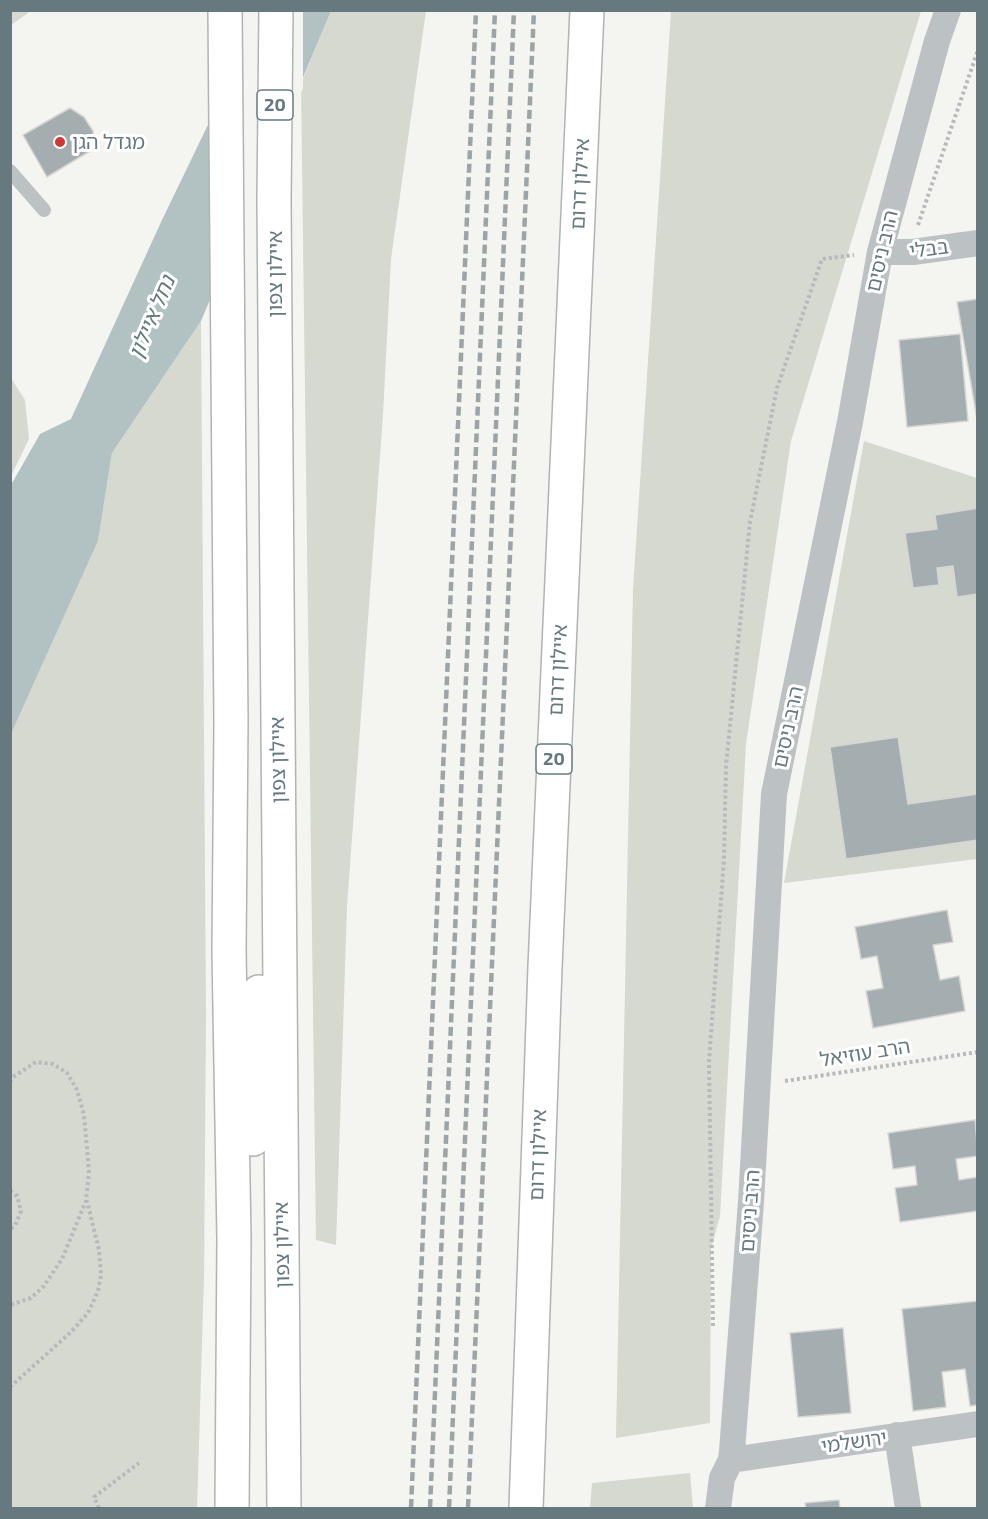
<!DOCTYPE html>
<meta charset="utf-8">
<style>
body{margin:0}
#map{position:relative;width:988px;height:1519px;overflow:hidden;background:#f4f4f1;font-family:"Exo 2",sans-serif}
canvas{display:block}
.frame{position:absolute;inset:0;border:12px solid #66797f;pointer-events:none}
</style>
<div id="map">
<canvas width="988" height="1519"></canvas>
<div class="frame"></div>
</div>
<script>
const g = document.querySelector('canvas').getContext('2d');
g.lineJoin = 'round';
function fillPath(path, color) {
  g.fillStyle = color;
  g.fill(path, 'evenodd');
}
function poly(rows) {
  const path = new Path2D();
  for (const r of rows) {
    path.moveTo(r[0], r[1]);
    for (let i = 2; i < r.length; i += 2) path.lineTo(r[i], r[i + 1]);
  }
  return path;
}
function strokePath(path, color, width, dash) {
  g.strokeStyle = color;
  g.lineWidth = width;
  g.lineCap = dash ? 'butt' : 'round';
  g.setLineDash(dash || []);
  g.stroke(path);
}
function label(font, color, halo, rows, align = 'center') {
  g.font = font + ' "Exo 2","Noto Sans Hebrew",sans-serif';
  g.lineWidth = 6;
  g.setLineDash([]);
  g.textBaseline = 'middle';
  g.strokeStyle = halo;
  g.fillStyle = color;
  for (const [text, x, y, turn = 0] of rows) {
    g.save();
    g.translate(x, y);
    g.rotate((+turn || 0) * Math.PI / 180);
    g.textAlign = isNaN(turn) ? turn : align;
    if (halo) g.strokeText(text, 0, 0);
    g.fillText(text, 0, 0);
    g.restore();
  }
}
fillPath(poly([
 [11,10,31,10,31,11,11,25],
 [331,11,426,11,391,259,383,415,347,906,336,1245,316,1240,301,84],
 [671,11,921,11,791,441,746,744,720,1216,711,1249,710,1423,616,1438,633,589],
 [201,321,206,1014,204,1278,197,1508,11,1508,11,734,98,541,112,453],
 [11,378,25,400,29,439,11,476],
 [864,441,977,478,977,859,784,883],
 [690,1473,693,1508,590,1508,592,1483]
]), '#d5d9d0');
fillPath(poly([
 [257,11,331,11,201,321,112,453,98,541,11,734,11,485,40,434,71,419,162,220,219,102]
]), '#b2c1c2');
fillPath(poly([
 [254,10,303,11,303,88,217,292,218,96]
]), '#f4f4f1');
const building = poly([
 [70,108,84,117,93,131,95,148,47,177,23,135,70,108],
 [978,299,978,425,957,302,978,299],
 [960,334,968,421,907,427,899,340,960,334],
 [978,508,978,594,957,597,953,566,937,568,939,585,913,588,905,533,937,529,935,515,978,508],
 [898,737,908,804,978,794,978,840,846,859,830,747,898,737],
 [947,910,953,942,933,945,940,980,959,976,965,1011,873,1028,866,991,883,988,877,956,861,959,855,927,947,910],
 [975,1120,978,1156,956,1159,959,1180,978,1177,978,1211,900,1222,895,1188,917,1185,915,1166,893,1169,888,1133,975,1120],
 [978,1301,978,1405,970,1406,965,1369,942,1372,946,1407,913,1411,902,1309,978,1301],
 [843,1328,851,1413,798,1417,790,1333,843,1328],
 [839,1500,840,1508,806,1508,805,1503,839,1500]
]);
fillPath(building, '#a4adaf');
strokePath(building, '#d6d5d4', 1.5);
const highway = poly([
 [225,10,231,723,229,950,234,1239,232,1508],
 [276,10,274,199,284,1508],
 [253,1139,259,992],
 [526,1508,545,967,587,10]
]);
strokePath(highway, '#afb4b6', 36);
strokePath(poly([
 [918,225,978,50],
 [785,1081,978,1052],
 [10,1082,13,1077,36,1062,53,1064,67,1073,77,1090,84,1115,89,1171,86,1201,62,1259,44,1286,31,1298,10,1305],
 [10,1191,17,1196,21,1211,15,1226,10,1229],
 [713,1326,709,1061,724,859,726,766,750,522,777,388,822,259,854,255],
 [10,1387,70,1333,88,1313,98,1291,101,1275,99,1250,87,1201],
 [99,1508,94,1497,139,1463]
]), '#b6babb', 4, [3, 3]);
strokePath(poly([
 [10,171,44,210]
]), '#bcc1c3', 14);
strokePath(poly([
 [880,252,913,252,978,243],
 [897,1435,908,1508],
 [731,1460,978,1424],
 [718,1508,722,1478,731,1460,732,1451,751,1202,774,794,850,422,880,252,937,41,948,10]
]), '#bcc1c3', 26);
strokePath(highway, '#fff', 33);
strokePath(poly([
 [411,1508,476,10],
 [430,1508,495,10],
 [449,1508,514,10],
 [468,1508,534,10]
]), '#9ca4a7', 4.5, [9, 4.5]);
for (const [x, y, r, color] of [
 [60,142,6,"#d23833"]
]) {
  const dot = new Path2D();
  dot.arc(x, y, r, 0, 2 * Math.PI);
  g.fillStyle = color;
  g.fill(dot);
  strokePath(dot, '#fff', 2);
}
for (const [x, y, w] of [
 [275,105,36],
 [554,759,36]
]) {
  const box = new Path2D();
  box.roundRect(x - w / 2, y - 15, w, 30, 4.5);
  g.fillStyle = '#fff';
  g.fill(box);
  strokePath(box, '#66797f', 1.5);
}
label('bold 18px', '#66797f', null, [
 ["20",275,105],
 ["20",554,759]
]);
label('20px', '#66797f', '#fff', [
 ["מגדל הגן",72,142]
], 'left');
label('20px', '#66797f', '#fff', [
 ["איילון דרום",580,184,-87],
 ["בבלי",929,249,-7],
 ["הרב ניסים",882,251,-77],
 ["איילון צפון",275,274,-90],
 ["איילון דרום",558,670,-87],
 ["הרב ניסים",788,727,-78],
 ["איילון צפון",278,760,-91],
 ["הרב עוזיאל",865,1053,-9],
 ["איילון דרום",538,1155,-88],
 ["הרב ניסים",750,1211,-86],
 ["איילון צפון",282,1245,-91],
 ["ירושלמי",854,1442,-8]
]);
label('italic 21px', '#627b7c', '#fff', [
 ["נחל איילון",152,317,-67]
]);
</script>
